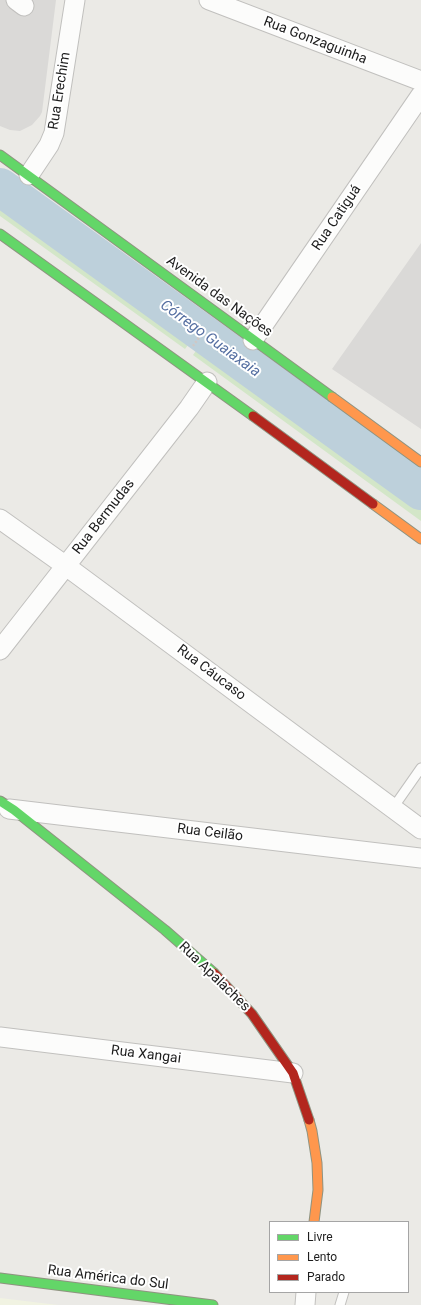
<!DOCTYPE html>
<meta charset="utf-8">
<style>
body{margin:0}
#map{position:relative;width:421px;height:1305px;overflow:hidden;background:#ebeae6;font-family:Roboto,sans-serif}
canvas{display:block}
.legend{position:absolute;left:269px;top:1221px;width:140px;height:72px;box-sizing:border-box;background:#fff;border:1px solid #a5a5a5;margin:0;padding:5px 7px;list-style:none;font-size:12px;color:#1d1d1d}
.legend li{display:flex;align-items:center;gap:8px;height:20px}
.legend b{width:20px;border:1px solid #a5a5a5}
</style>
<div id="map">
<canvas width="421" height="1305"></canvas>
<ul class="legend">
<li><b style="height:5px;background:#63d668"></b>Livre</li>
<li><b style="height:5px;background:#ff974d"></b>Lento</li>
<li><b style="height:5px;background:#b3261e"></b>Parado</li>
</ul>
</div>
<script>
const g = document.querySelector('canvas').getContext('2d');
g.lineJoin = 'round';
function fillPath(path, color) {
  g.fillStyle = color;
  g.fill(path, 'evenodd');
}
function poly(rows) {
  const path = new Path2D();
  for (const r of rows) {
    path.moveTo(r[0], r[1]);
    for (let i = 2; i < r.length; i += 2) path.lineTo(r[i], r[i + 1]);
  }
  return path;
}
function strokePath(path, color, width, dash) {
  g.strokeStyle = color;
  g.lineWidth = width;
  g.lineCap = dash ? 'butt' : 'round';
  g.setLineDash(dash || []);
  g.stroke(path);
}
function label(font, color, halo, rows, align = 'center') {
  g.font = font + ' Roboto,sans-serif';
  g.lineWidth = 4;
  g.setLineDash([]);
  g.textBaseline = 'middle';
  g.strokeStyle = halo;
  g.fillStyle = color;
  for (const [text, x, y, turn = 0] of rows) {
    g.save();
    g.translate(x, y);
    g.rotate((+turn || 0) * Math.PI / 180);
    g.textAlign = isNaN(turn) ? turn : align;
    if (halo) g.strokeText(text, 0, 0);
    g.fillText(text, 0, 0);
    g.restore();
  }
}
fillPath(poly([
 [0,0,56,0,42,112,40,116,32,125,20,131,10,130,0,126],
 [421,243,421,429,332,369]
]), '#dad9d7');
fillPath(poly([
 [0,1298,58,1305,0,1305]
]), '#f1f3e2');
fillPath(poly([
 [0,197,194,337,185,349,0,216],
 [202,342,421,501,421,521,193,355]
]), '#d3e6c8');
strokePath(poly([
 [0,187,421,491]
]), '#bdd0db', 38);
const lane = poly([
 [393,808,421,768],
 [340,1305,344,1292]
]);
const street = poly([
 [16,0,24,6],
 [209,0,421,81],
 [29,175,49,145,54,133,75,0],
 [253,340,421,95],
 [0,519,66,566,421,829],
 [0,650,189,408,207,382],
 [9,809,421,858],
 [0,1037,293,1073],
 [305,1305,306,1292]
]);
const fast = poly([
 [0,155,332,397],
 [0,234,253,416],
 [0,801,14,810,165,930,214,973],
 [0,1278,213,1305]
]);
const slow = poly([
 [332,397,421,462],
 [373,504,421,539],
 [309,1120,312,1131,317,1163,318,1190,314,1222]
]);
const jam = poly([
 [253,416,373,504],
 [214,973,252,1014,293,1073,309,1120]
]);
strokePath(lane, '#c1c0be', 11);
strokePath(street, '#c1c0be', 21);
strokePath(fast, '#8f9380', 11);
strokePath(slow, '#8f9380', 11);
strokePath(jam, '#8f9380', 11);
strokePath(poly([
 [193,346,205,329]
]), '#d0c7c4', 2.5, [2, 2]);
strokePath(lane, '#fcfcfb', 9);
strokePath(street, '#fcfcfb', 19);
strokePath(fast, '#63d668', 9);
strokePath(slow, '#ff974d', 9);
strokePath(jam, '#b3261e', 9);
label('14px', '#1d1d1d', '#fff', [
 ["Rua Gonzaguinha",315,41,21],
 ["Rua Erechim",60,91,-81],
 ["Rua Catiguá",337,218,-56],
 ["Avenida das Nações",219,297,36],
 ["Rua Bermudas",104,517,-52],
 ["Rua Cáucaso",211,673,37],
 ["Rua Ceilão",210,833,7],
 ["Rua Apalaches",214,977,44],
 ["Rua Xangai",146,1055,7],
 ["Rua América do Sul",108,1278,7]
]);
label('italic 15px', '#556fa1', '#fff', [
 ["Córrego Guaiaxaia",210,339,36]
]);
</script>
